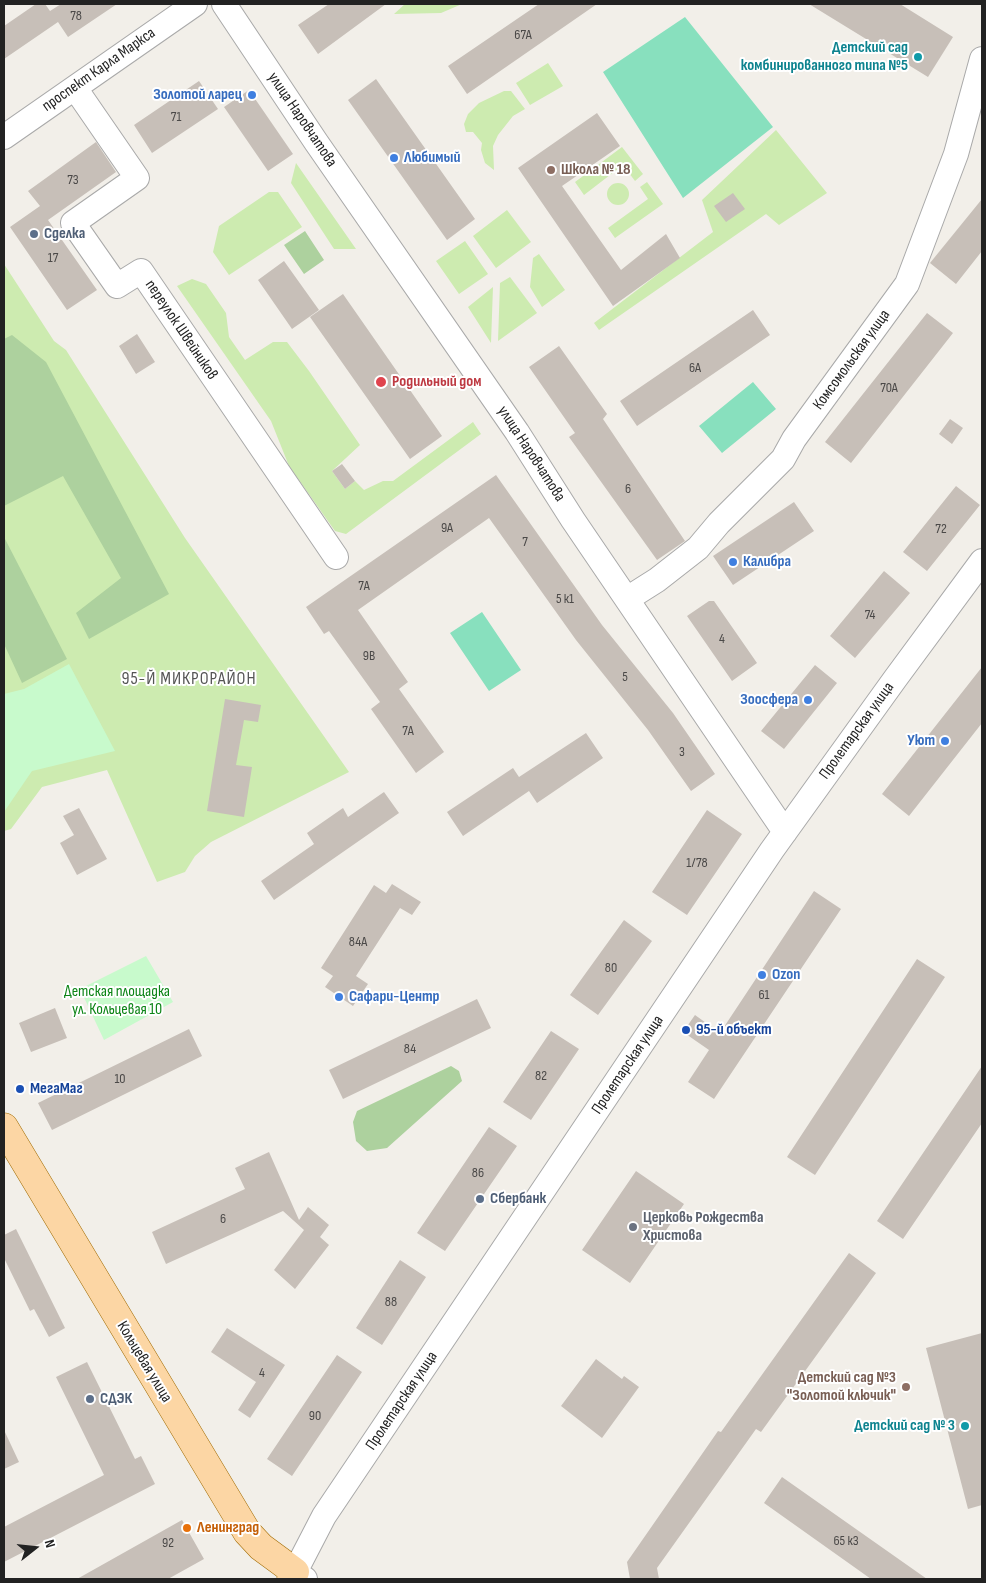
<!DOCTYPE html>
<meta charset="utf-8">
<style>
body{margin:0}
#map{position:relative;width:986px;height:1583px;overflow:hidden;background:#f2efe9;font-family:"Sofia Sans Condensed",sans-serif}
canvas{display:block}
.frame{position:absolute;inset:0;border:5px solid #222;pointer-events:none}
.north{position:absolute;left:10px;top:1523px;width:50px;height:50px;-webkit-text-stroke:4px #fff;paint-order:stroke;rotate:74deg;font-size:14px;font-weight:700;line-height:20px;text-align:center;color:#222}
.north::after{content:'';display:block;margin:auto;width:18px;height:22px;background:#222;clip-path:polygon(50% 0,100% 100%,50% 72%,0 100%)}
</style>
<div id="map">
<canvas width="986" height="1583"></canvas>
<div class="frame"></div>
<div class="north">N</div>
</div>
<script>
const g = document.querySelector('canvas').getContext('2d');
g.lineJoin = 'round';
function fillPath(path, color) {
  g.fillStyle = color;
  g.fill(path, 'evenodd');
}
function poly(rows) {
  const path = new Path2D();
  for (const r of rows) {
    if (r.length === 3) {
      path.moveTo(r[0] + r[2], r[1]);
      path.arc(r[0], r[1], r[2], 0, 2 * Math.PI);
      continue;
    }
    path.moveTo(r[0], r[1]);
    for (let i = 2; i < r.length; i += 2) path.lineTo(r[i], r[i + 1]);
  }
  return path;
}
function strokePath(path, color, width, dash) {
  g.strokeStyle = color;
  g.lineWidth = width;
  g.lineCap = dash ? 'butt' : 'round';
  g.setLineDash(dash || []);
  g.stroke(path);
}
function label(font, color, halo, rows, align = 'center') {
  g.font = font + ' "Sofia Sans Condensed",sans-serif';
  g.lineWidth = 4;
  g.setLineDash([]);
  g.textBaseline = 'middle';
  g.strokeStyle = halo;
  g.fillStyle = color;
  for (const [text, x, y, turn = 0] of rows) {
    g.save();
    g.translate(x, y);
    g.rotate((+turn || 0) * Math.PI / 180);
    g.textAlign = isNaN(turn) ? turn : align;
    if (halo) g.strokeText(text, 0, 0);
    g.fillText(text, 0, 0);
    g.restore();
  }
}
fillPath(poly([
 [405,4,462,4,441,13,394,14],
 [548,63,563,86,530,105,516,83],
 [504,91,511,91,525,109,513,116,498,135,493,146,494,170,485,163,481,150,482,143,473,132,466,132,464,124,468,114,479,103],
 [776,130,827,193,779,225,766,214,599,330,594,323,713,232,702,200],
 [622,147,643,174,635,181,623,165,584,195,575,182],
 [296,163,356,249,334,249,291,183],
 [647,182,663,204,615,238,608,228,648,199,640,187],
 [618,194,11],
 [269,192,278,192,302,227,229,275,213,252,219,226],
 [507,210,531,242,496,268,473,236],
 [465,241,488,274,459,294,436,261],
 [539,254,565,290,542,307,530,287,533,258],
 [4,264,54,341,66,350,185,538,349,772,211,842,195,856,185,872,157,882,107,770,42,787,11,829,4,831],
 [510,277,537,313,498,341,500,283],
 [192,279,206,284,226,313,229,337,245,360,273,342,287,342,309,371,360,445,332,471,345,489,355,481,364,490,383,481,393,481,473,422,481,434,346,534,335,531,289,466,271,421,177,286],
 [493,287,491,343,468,307]
]), '#cdebb0');
fillPath(poly([
 [305,231,324,260,304,274,284,245],
 [12,335,46,362,169,594,89,639,76,613,121,578,63,476,4,506,4,339],
 [4,537,67,659,22,683,4,644],
 [451,1066,459,1071,462,1081,387,1148,367,1151,356,1141,353,1122,357,1111]
]), '#add19e');
fillPath(poly([
 [69,664,115,751,32,771,4,812,4,694,24,689],
 [146,956,173,1002,104,1040,80,989]
]), '#c8facc');
fillPath(poly([
 [685,17,773,127,683,198,603,72],
 [753,382,776,409,722,453,699,426],
 [482,612,521,670,489,691,450,633]
]), '#88e0be');
fillPath(poly([
 [36,4,45,4,50,11,61,4,117,4,68,37,58,22,4,59,4,26],
 [329,4,386,4,318,54,298,25],
 [539,4,597,4,467,94,448,66],
 [809,4,900,4,953,37,928,77],
 [376,79,475,219,447,240,348,100],
 [199,81,218,109,152,153,134,125],
 [249,90,293,154,268,171,224,107],
 [597,113,620,146,562,186,621,270,666,234,680,258,613,306,518,168],
 [96,142,116,172,48,220,97,290,67,310,10,227,40,206,28,191],
 [733,193,745,209,726,222,714,206],
 [982,199,982,251,956,284,930,263],
 [284,261,319,310,292,329,258,280],
 [343,294,442,436,410,459,310,317],
 [753,310,770,335,637,426,620,401],
 [927,313,953,333,851,463,825,442],
 [137,334,155,362,136,374,119,346],
 [559,346,607,414,603,419,685,541,657,560,569,437,575,433,529,367],
 [950,419,963,428,952,444,939,434],
 [342,464,355,481,345,489,332,471],
 [496,475,602,625,673,713,715,774,691,791,648,730,576,640,489,518,358,610,408,682,399,689,444,752,416,773,371,709,380,702,329,631,324,634,306,607],
 [956,486,980,505,927,571,903,552],
 [794,502,814,531,733,585,713,556],
 [884,571,910,593,855,658,830,636],
 [709,601,714,601,757,663,732,681,687,616],
 [815,665,837,683,784,749,761,731],
 [982,667,982,723,909,816,882,794],
 [225,699,261,705,258,722,244,720,236,765,252,767,244,817,207,811],
 [586,733,603,758,537,803,529,791,463,836,447,812,513,768,519,777],
 [384,792,399,813,274,900,261,881,314,844,307,833,343,808,348,817],
 [79,808,107,859,77,875,60,843,74,835,63,816],
 [707,810,742,834,687,915,652,892],
 [392,884,421,902,412,915,400,908,356,976,368,984,353,1006,325,987,333,976,321,968,374,885,386,893],
 [814,891,841,909,714,1099,688,1082,709,1050,683,1032,695,1015,720,1033],
 [624,920,652,941,598,1015,570,995],
 [917,959,945,977,815,1175,787,1157],
 [477,999,491,1028,343,1099,329,1070],
 [55,1008,67,1038,31,1052,19,1023],
 [189,1029,202,1056,52,1130,38,1103],
 [551,1031,579,1049,531,1120,503,1102],
 [982,1066,982,1123,903,1239,877,1221],
 [489,1127,517,1146,445,1251,417,1233],
 [269,1152,299,1220,308,1207,329,1225,320,1237,329,1245,295,1289,274,1270,304,1230,283,1211,166,1264,152,1232,245,1189,235,1168],
 [636,1171,684,1204,630,1283,582,1250],
 [16,1229,65,1328,49,1337,34,1309,30,1311,4,1258,4,1235],
 [849,1253,876,1273,761,1432,756,1429,657,1568,659,1579,630,1579,627,1562,718,1431,721,1432],
 [400,1260,426,1277,382,1345,356,1328],
 [227,1328,285,1365,250,1418,238,1410,256,1382,211,1352],
 [982,1333,982,1505,968,1509,926,1348],
 [337,1355,362,1372,292,1476,267,1459],
 [596,1359,622,1379,624,1376,639,1387,602,1438,561,1406],
 [87,1362,135,1459,141,1456,155,1484,4,1562,4,1527,104,1475,56,1377],
 [4,1430,19,1462,4,1469],
 [782,1477,927,1579,871,1579,764,1503],
 [182,1520,204,1559,168,1579,77,1579]
]), '#c7bfb8');
const minor = poly([
 [224,4,316,142,517,432,573,520,785,832],
 [75,88,137,178,73,223,117,286,141,271,336,557],
 [4,137,195,4],
 [627,599,657,580,698,548,719,523,783,459,794,439,907,284,956,154,982,59],
 [305,1579,295,1572,324,1516,772,850,895,679,982,561]
]);
const major = poly([
 [4,1127,247,1532,261,1547,295,1572,291,1579]
]);
strokePath(minor, '#a9a9a9', 26);
strokePath(major, '#a06b00', 29);
strokePath(minor, '#fff', 24);
strokePath(major, '#fcd6a4', 28);
for (const [x, y, r, color] of [
 [918,57,5,"#0f9aa8"],
 [252,95,5,"#3f7fe0"],
 [394,158,5,"#3f7fe0"],
 [551,170,5,"#8d6e63"],
 [34,234,5,"#5c6f8a"],
 [381,382,6,"#e0444e"],
 [733,562,5,"#3f7fe0"],
 [808,700,5,"#3f7fe0"],
 [945,741,5,"#3f7fe0"],
 [762,975,5,"#3f7fe0"],
 [339,997,5,"#3f7fe0"],
 [686,1030,5,"#1a4fb4"],
 [20,1089,5,"#1a4fb4"],
 [480,1199,5,"#5c6f8a"],
 [633,1227,5,"#6b7280"],
 [906,1387,5,"#8d6e63"],
 [90,1399,5,"#5c6f8a"],
 [965,1426,5,"#0f9aa8"],
 [187,1528,5,"#e8710a"]
]) {
  const dot = new Path2D();
  dot.arc(x, y, r, 0, 2 * Math.PI);
  g.fillStyle = color;
  g.fill(dot);
  strokePath(dot, '#fff', 2);
}
label('14px', '#4b4948', null, [
 ["78",76,16],
 ["67А",523,35],
 ["71",176,117],
 ["73",73,180],
 ["17",53,258],
 ["6А",695,368],
 ["70А",889,388],
 ["6",628,489],
 ["9А",447,528],
 ["72",941,529],
 ["7",525,542],
 ["7А",364,586],
 ["5 к1",565,599],
 ["74",870,615],
 ["4",722,639],
 ["9В",369,656],
 ["5",625,677],
 ["7А",408,731],
 ["3",682,752],
 ["1/78",697,863],
 ["84А",358,942],
 ["80",611,968],
 ["61",764,995],
 ["84",410,1049],
 ["82",541,1076],
 ["10",120,1079],
 ["86",478,1173],
 ["6",223,1219],
 ["88",391,1302],
 ["4",262,1373],
 ["90",315,1416],
 ["65 к3",846,1541],
 ["92",168,1543]
]);
label('bold 16px', '#0d838f', '#fff', [
 ["Детский сад",908,48],
 ["комбинированного типа №5",908,66],
 ["Детский сад № 3",955,1426]
], 'right');
label('16px', '#222', '#fff', [
 ["проспект Карла Маркса",99,70,-35],
 ["улица Наровчатова",302,120,56],
 ["переулок Швейников",181,330,56],
 ["Комсомольская улица",852,360,-54],
 ["улица Наровчатова",531,454,57],
 ["Пролетарская улица",857,731,-54],
 ["Пролетарская улица",628,1065,-56],
 ["Кольцевая улица",144,1362,59],
 ["Пролетарская улица",402,1401,-56]
]);
label('bold 16px', '#366cbe', '#fff', [
 ["Золотой ларец",242,95,"right"],
 ["Любимый",404,158],
 ["Калибра",743,562],
 ["Зоосфера",798,700,"right"],
 ["Уют",935,741,"right"],
 ["Ozon",772,975],
 ["Сафари-Центр",349,997]
], 'left');
label('bold 16px', '#785e54', '#fff', [
 ["Школа № 18",561,170],
 ["Детский сад №3",896,1378,"right"],
 ["\"Золотой ключик\"",896,1396,"right"]
], 'left');
label('bold 16px', '#4e5e75', '#fff', [
 ["Сделка",44,234],
 ["Сбербанк",490,1199],
 ["СДЭК",100,1399]
], 'left');
label('bold 16px', '#be3a42', '#fff', [
 ["Родильный дом",392,382]
], 'left');
label('16px', '#0c8416', '#fff', [
 ["Детская площадка",117,992],
 ["ул. Кольцевая 10",117,1010]
]);
label('bold 16px', '#164399', '#fff', [
 ["95-й объект",696,1030],
 ["МегаМаг",30,1089]
], 'left');
label('bold 16px', '#5b616d', '#fff', [
 ["Церковь Рождества",643,1218],
 ["Христова",643,1236]
], 'left');
label('bold 16px', '#c56008', '#fff', [
 ["Ленинград",197,1528]
], 'left');
g.letterSpacing = '1px';
label('18px', '#555', '#fff', [
 ["95-Й МИКРОРАЙОН",189,679]
]);
g.letterSpacing = '0px';
</script>
